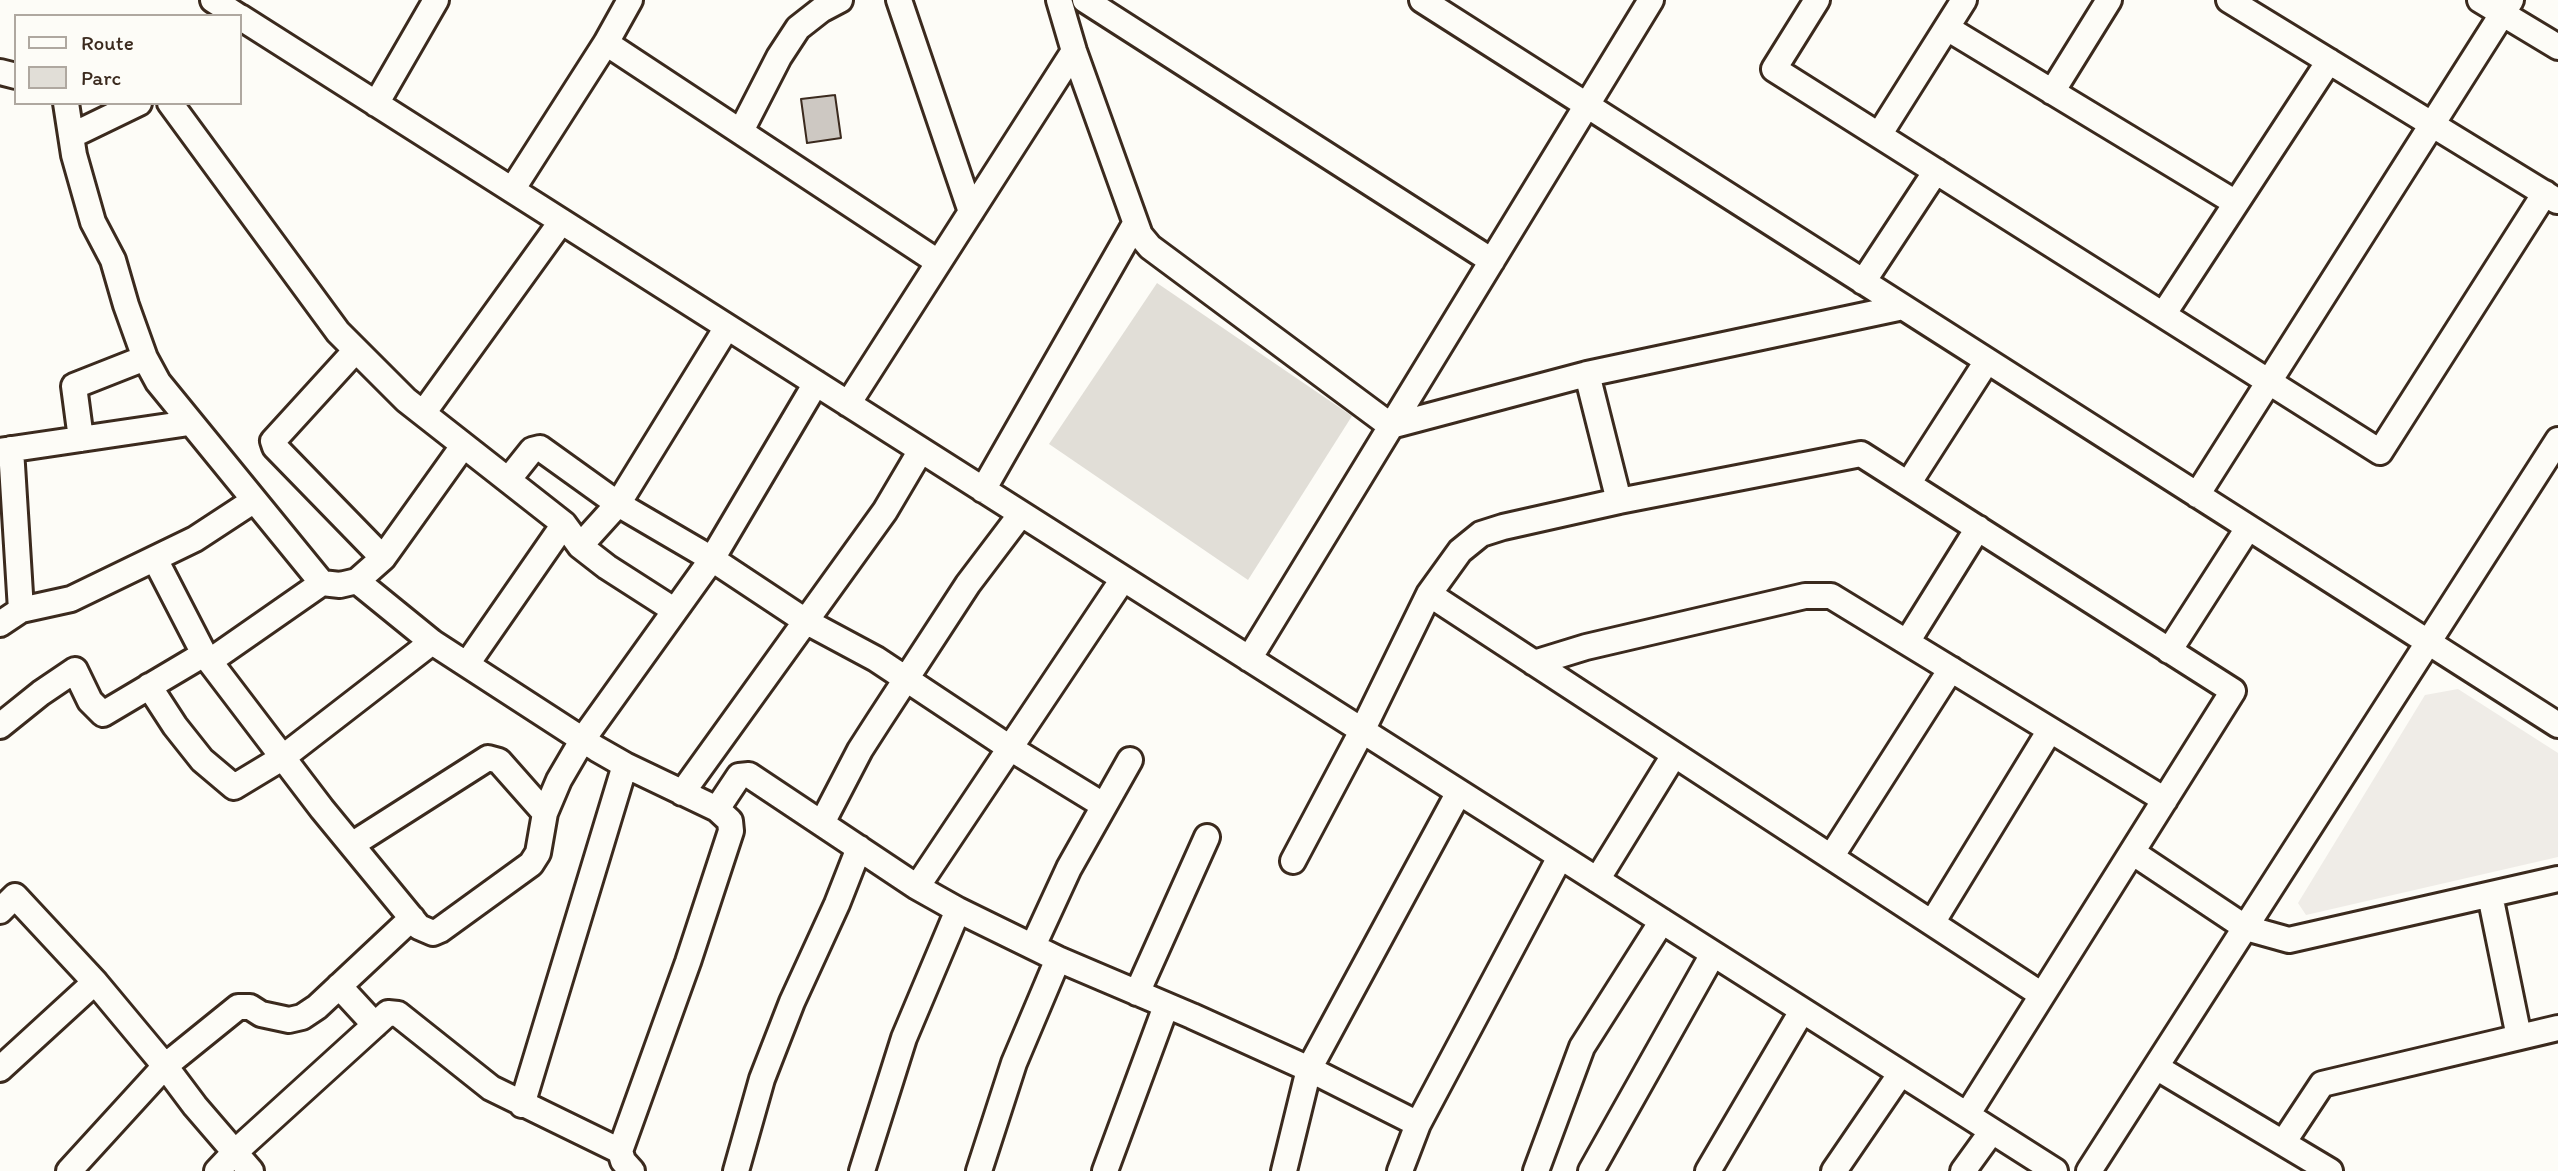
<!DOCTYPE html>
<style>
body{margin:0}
#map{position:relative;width:2558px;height:1171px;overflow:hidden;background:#fdfcf7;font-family:Itim,sans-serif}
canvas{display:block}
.legend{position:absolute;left:14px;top:14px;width:228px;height:91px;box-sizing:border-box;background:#fdfcf7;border:2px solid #afa8a0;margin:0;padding:9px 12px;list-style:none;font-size:21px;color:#3b2a1e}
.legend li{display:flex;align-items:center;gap:14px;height:35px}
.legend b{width:35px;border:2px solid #afa8a0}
</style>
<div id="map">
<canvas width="2558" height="1171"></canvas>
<ul class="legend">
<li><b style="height:9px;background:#fdfcf7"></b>Route</li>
<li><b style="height:19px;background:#e1ded7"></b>Parc</li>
</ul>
</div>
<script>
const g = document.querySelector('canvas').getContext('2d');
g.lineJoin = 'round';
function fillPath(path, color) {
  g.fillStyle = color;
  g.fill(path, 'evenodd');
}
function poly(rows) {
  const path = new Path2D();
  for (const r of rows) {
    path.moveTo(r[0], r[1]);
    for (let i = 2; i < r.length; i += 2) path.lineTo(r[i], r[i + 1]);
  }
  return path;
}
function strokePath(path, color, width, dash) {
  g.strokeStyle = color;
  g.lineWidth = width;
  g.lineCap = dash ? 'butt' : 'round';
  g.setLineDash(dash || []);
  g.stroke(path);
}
fillPath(poly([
 [2458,689,2558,753,2558,857,2306,915,2298,903,2425,695]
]), '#efece7');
fillPath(poly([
 [1157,283,1352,416,1248,580,1049,444]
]), '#e1ded7');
const building = poly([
 [835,95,841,138,807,143,801,99,835,95]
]);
fillPath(building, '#cdc8c2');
strokePath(building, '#3b2a1e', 2);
const minor = poly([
 [213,0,238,16],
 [899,0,971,212],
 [1059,0,1074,51,1140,235,1150,247,1391,426,1587,374,1903,307],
 [1085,0,1492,261],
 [1422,0,2558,725],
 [1817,0,1774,69,2380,452,2545,193],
 [2229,0,2557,201],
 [2480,0,2558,47],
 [240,17,2055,1171],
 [1947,28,2236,203],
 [606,43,938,262],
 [0,72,16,76],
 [2052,92,2109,0],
 [66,103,74,155,93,222,113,260,126,305,145,358,158,382,322,583],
 [170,103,338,332,406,400,564,524,580,546,607,567,674,610],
 [376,104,436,0],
 [741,131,779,57,798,28,821,10,840,0],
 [73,135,139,103],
 [1879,135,1964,0],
 [512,190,606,43,630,0],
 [1863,282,1936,171],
 [2163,315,2329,61],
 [356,350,273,441,275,447,383,558],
 [1587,374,1619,501],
 [848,404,1074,51],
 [424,412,561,222],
 [81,439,74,386,145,358],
 [11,449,21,610],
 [0,451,189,423],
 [508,480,532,450,540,448,618,504,712,559,807,622,876,659,1010,748,1103,805],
 [1908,484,1987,361],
 [983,490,1135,224],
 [2197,495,2511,0],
 [580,546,618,504,727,327],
 [155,559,204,654,322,809,419,927,433,933,440,930,531,864,538,853,545,813,559,780,583,739,712,559,816,383],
 [357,581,432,642,597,749,625,765,717,809,730,821,731,831,688,962,620,1151,623,1161,632,1171],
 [1429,594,2042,995],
 [0,624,21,610,71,599,195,539,253,501],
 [1907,642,1978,528],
 [2169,651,2248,528],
 [1249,659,1651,0],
 [210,661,322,583,340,585,357,581,383,558,463,446],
 [1534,663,1586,647,1805,596,1831,596,2165,800],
 [467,664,564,524],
 [149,686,175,726,202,760,234,787,282,758,432,642],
 [0,726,41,693,75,670,90,701,103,714,204,654],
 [682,793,885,511,921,450],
 [717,809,739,776,749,775,917,887,958,910,1058,959,1192,1016,1309,1069,1418,1124],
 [822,823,860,750,878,722,968,584,1021,514],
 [353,844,488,758,499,761,545,813],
 [2132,852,2246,928,2289,940,2558,879],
 [1831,857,1951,669],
 [1293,861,1362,731,1429,594,1460,551,1481,534,1503,527,1619,501,1861,454,2233,691,1967,1115],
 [1597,880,1674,755],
 [917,887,1123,579],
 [2490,895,2519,1037],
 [0,911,15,896,95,982,165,1066,195,1106,251,1171],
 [1932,923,2050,730],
 [1033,946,1069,868,1130,760],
 [339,986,375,1025],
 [1137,993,1207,837],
 [2156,1067,2330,1171],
 [0,1069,95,982],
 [522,1105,625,765],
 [2283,1143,2322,1084,2558,1028],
 [69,1171,165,1066,238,1007,250,1007,261,1014,289,1020,302,1017,317,1007,412,918],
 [217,1171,234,1153,388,1013,398,1014,491,1088,620,1151],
 [736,1171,762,1079,792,1002,837,904,859,848],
 [862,1171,904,1038,958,910],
 [979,1171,1014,1063,1058,959],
 [1105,1171,1166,1006],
 [1284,1171,1309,1069,1459,792],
 [1400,1171,1418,1124,1560,857],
 [1536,1171,1582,1047,1662,921],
 [1591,1171,1713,954],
 [1708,1171,1802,1011],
 [1834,1171,1901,1073],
 [1963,1171,1992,1131],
 [2089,1171,2558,440]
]);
strokePath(minor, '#3b2a1e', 30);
strokePath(minor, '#fdfcf7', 24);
</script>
